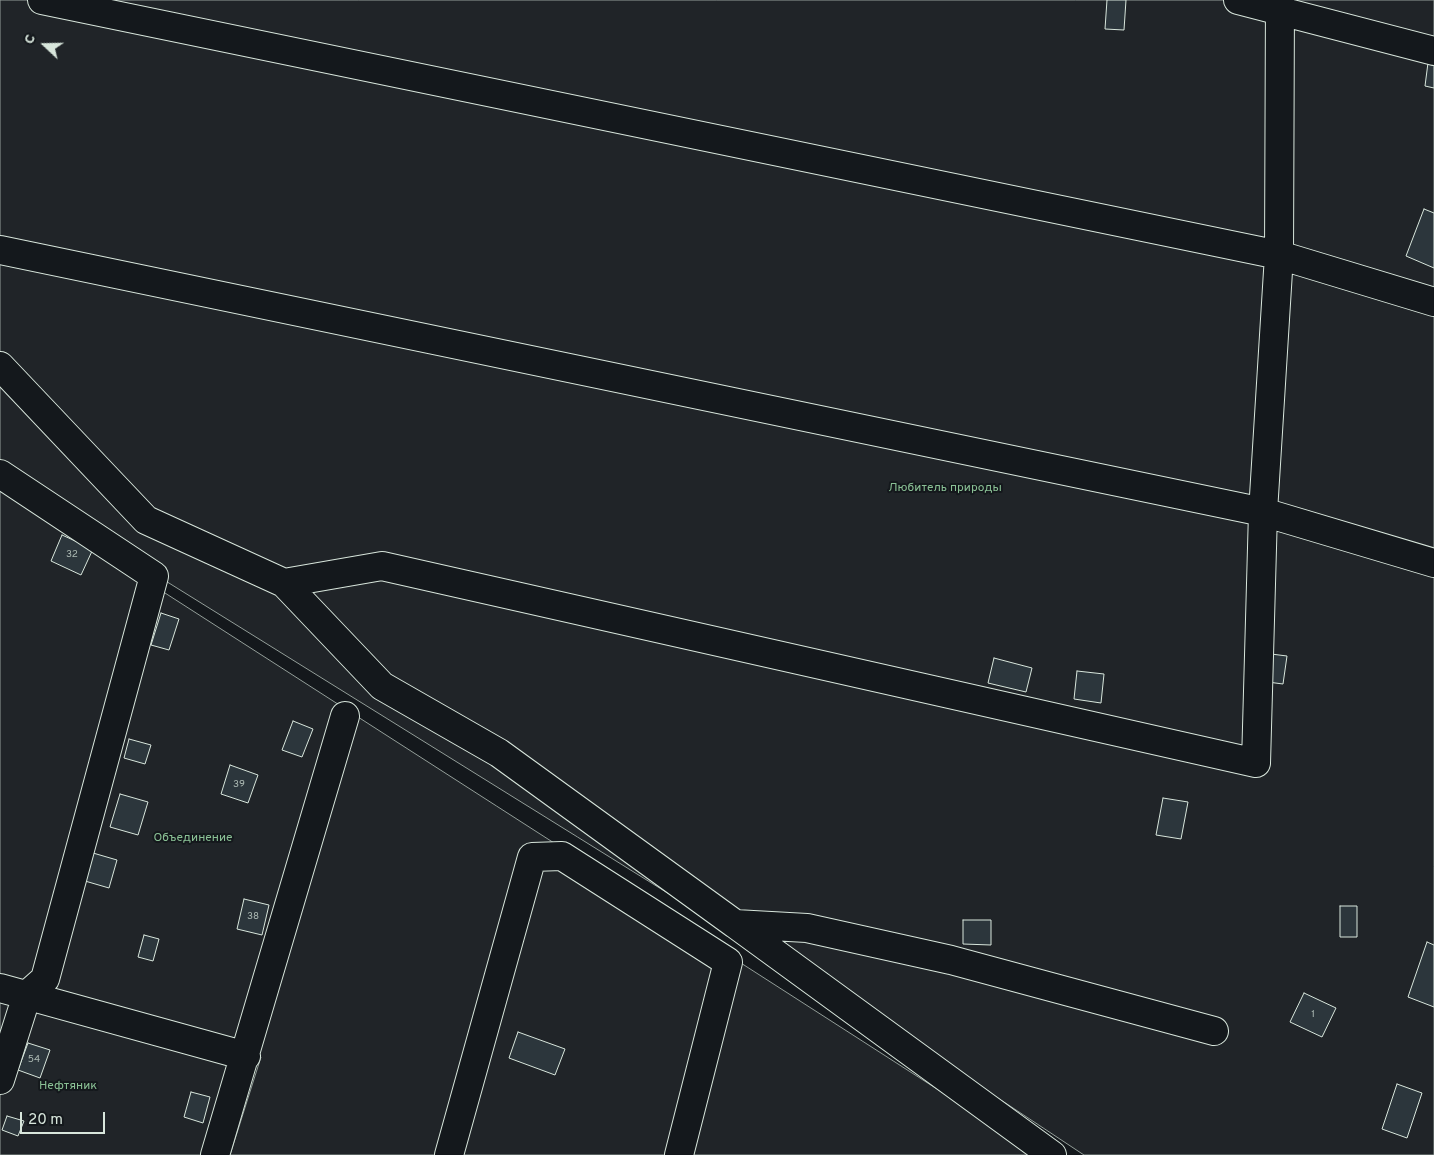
<!DOCTYPE html>
<meta charset="utf-8">
<style>
body{margin:0}
#map{position:relative;width:1434px;height:1155px;overflow:hidden;background:#14181c;font-family:Overpass,sans-serif}
canvas{display:block}
.north{position:absolute;left:20px;top:20px;width:50px;height:50px;-webkit-text-stroke:4px #14181c;paint-order:stroke;rotate:291deg;font-size:14px;font-weight:700;line-height:20px;text-align:center;color:#d8e6dc}
.north::after{content:'';display:block;margin:auto;width:18px;height:22px;background:#d8e6dc;clip-path:polygon(50% 0,100% 100%,50% 72%,0 100%)}
.scale{position:absolute;left:20px;top:1112px;width:85px;height:22px;box-sizing:border-box;border:2px solid #d8e6dc;border-top:0;padding-left:6px;font-size:15px;line-height:18px;white-space:nowrap;color:#d8e6dc;-webkit-text-stroke:4px #14181c;paint-order:stroke}
</style>
<div id="map">
<canvas width="1434" height="1155"></canvas>
<div class="north">С</div>
<div class="scale">20 m</div>
</div>
<script>
const g = document.querySelector('canvas').getContext('2d');
g.lineJoin = 'round';
function fillPath(path, color) {
  g.fillStyle = color;
  g.fill(path, 'evenodd');
}
function poly(rows) {
  const path = new Path2D();
  for (const r of rows) {
    path.moveTo(r[0], r[1]);
    for (let i = 2; i < r.length; i += 2) path.lineTo(r[i], r[i + 1]);
  }
  return path;
}
function strokePath(path, color, width, dash) {
  g.strokeStyle = color;
  g.lineWidth = width;
  g.lineCap = dash ? 'butt' : 'round';
  g.setLineDash(dash || []);
  g.stroke(path);
}
function label(font, color, halo, rows, align = 'center') {
  g.font = font + ' Overpass,sans-serif';
  g.lineWidth = 4;
  g.setLineDash([]);
  g.textBaseline = 'middle';
  g.strokeStyle = halo;
  g.fillStyle = color;
  for (const [text, x, y, turn = 0] of rows) {
    g.save();
    g.translate(x, y);
    g.rotate((+turn || 0) * Math.PI / 180);
    g.textAlign = isNaN(turn) ? turn : align;
    if (halo) g.strokeText(text, 0, 0);
    g.fillText(text, 0, 0);
    g.restore();
  }
}
const green = poly([
 [0,0,1434,0,1434,1155,1084,1155,1007,1104,148,570,0,470,0,0],
 [0,487,993,1125,1038,1155,230,1155,261,1057,0,986,0,487],
 [0,1000,236,1059,207,1155,0,1155,0,1000]
]);
fillPath(green, '#202428');
strokePath(green, '#939e99', 1);
const building = poly([
 [1107,0,1126,0,1124,30,1105,29,1107,0],
 [1429,55,1434,56,1434,88,1425,86,1429,55],
 [1424,209,1434,213,1434,268,1406,256,1424,209],
 [62,535,93,549,81,575,51,561,62,535],
 [161,613,179,619,169,650,151,645,161,613],
 [1263,653,1287,656,1283,684,1260,681,1263,653],
 [994,658,1032,668,1026,692,988,683,994,658],
 [1077,671,1104,674,1101,703,1074,699,1077,671],
 [293,721,313,729,302,757,282,750,293,721],
 [129,739,151,745,145,764,124,758,129,739],
 [230,765,258,775,248,803,221,794,230,765],
 [120,794,148,802,138,835,110,827,120,794],
 [1163,798,1188,802,1181,839,1156,835,1163,798],
 [93,853,117,860,109,888,85,881,93,853],
 [244,899,269,905,262,935,237,929,244,899],
 [1340,906,1357,906,1357,937,1340,937,1340,906],
 [963,920,991,920,991,945,963,944,963,920],
 [144,935,159,939,153,961,138,957,144,935],
 [1427,942,1434,945,1434,1007,1408,997,1427,942],
 [1304,993,1336,1008,1322,1037,1290,1022,1304,993],
 [518,1032,565,1049,555,1075,509,1058,518,1032],
 [28,1043,50,1050,40,1078,18,1070,28,1043],
 [1397,1084,1422,1093,1407,1138,1382,1129,1397,1084],
 [191,1092,210,1097,203,1123,184,1117,191,1092],
 [7,1116,24,1121,18,1136,2,1130,7,1116]
]);
fillPath(building, '#2c363c');
strokePath(building, '#d8e6dc', 1);
const minor = poly([
 [42,0,1279,255,1434,302],
 [1238,0,1434,51],
 [0,250,1263,512,1434,563],
 [0,366,146,520,284,583,382,686,499,753,735,924,807,928,951,960,1214,1031],
 [0,474,154,576,45,979,27,995,0,1080],
 [284,583,382,566,1256,763,1263,512,1279,255,1280,0],
 [735,924,1052,1155],
 [0,988,246,1056],
 [215,1155,345,716],
 [449,1155,532,857,562,856,728,962,679,1155]
]);
strokePath(minor, '#d8e6dc', 30);
strokePath(minor, '#14181c', 28);
label('10px', '#adbab4', null, [
 ["32",72,555],
 ["39",239,785],
 ["38",253,917],
 ["1",1313,1015],
 ["54",34,1060]
]);
label('12px', '#8ac095', '#14181c', [
 ["Любитель природы",945,489],
 ["Объединение",193,839],
 ["Нефтяник",68,1087]
]);
</script>
